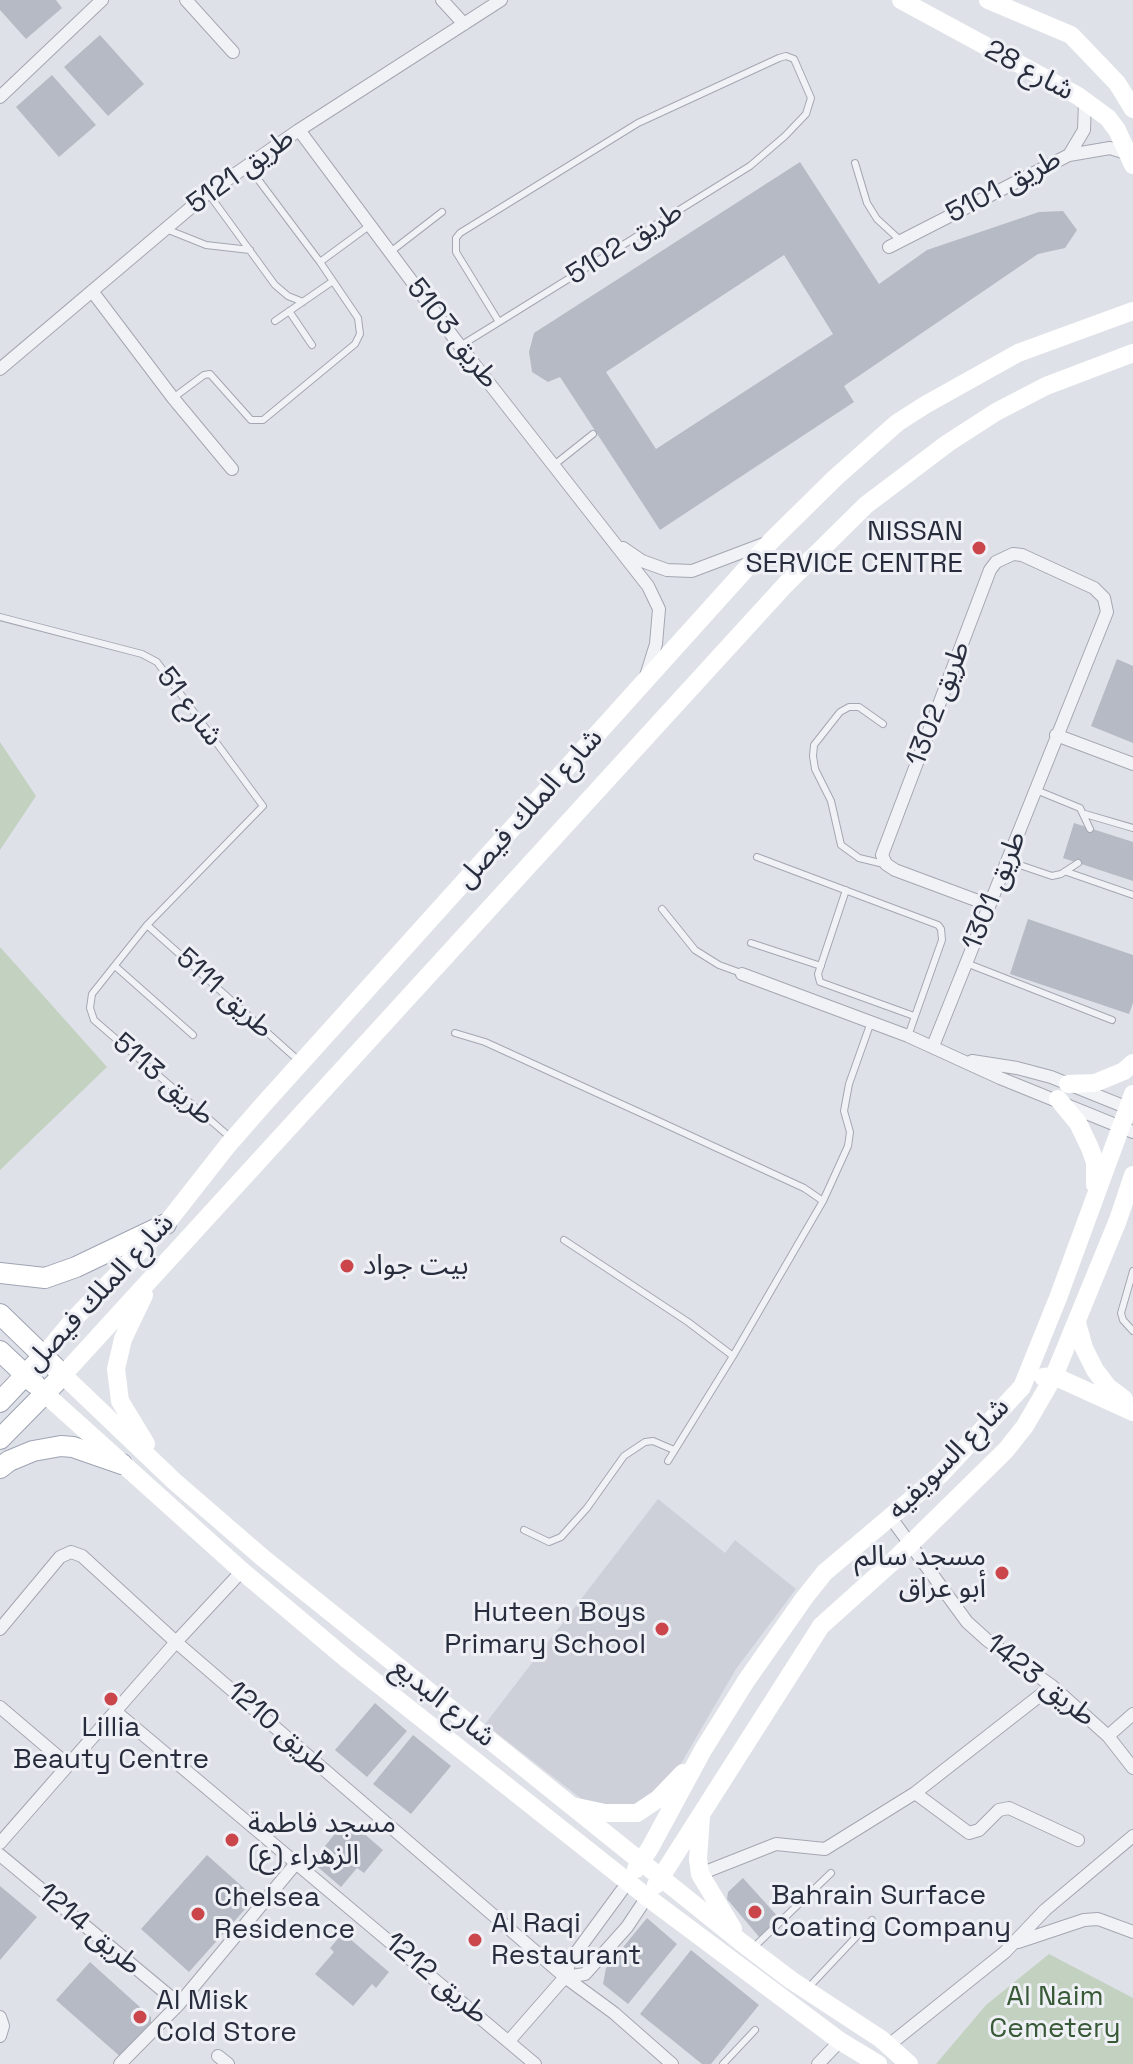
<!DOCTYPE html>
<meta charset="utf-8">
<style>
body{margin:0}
canvas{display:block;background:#dfe1e8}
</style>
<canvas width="1133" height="2064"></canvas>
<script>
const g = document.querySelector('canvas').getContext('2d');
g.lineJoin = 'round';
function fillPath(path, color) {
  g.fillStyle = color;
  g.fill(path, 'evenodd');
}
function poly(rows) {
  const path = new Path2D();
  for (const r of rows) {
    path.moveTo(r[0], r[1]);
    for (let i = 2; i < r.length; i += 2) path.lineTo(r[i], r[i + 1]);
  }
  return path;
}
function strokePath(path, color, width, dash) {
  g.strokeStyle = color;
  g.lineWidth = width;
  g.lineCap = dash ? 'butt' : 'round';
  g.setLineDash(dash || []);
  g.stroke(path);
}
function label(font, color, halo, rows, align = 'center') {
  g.font = font + ' "Space Grotesk","Noto Sans Arabic",sans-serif';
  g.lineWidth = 6;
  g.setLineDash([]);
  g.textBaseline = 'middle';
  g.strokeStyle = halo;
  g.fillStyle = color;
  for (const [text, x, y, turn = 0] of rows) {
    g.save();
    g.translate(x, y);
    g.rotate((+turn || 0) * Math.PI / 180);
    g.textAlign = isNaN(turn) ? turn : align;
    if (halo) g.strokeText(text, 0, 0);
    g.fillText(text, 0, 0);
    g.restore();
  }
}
fillPath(poly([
 [658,1499,725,1553,735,1540,796,1589,736,1669,668,1786,627,1812,597,1811,485,1724]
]), '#cdd0d9');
fillPath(poly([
 [0,742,36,796,0,850],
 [0,947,107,1067,0,1170],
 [1049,1954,1133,1998,1133,2064,936,2064,986,2005]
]), '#c2d1c0');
fillPath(poly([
 [0,0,56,0,62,8,26,39,0,10],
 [100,35,144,84,108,116,64,67],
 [52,75,96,125,59,157,16,107],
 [800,162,879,284,927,250,1039,212,1063,211,1077,230,1065,248,1038,254,844,386,854,402,660,530,560,377,548,382,532,372,529,352,534,333],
 [784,255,833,334,656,449,606,372],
 [1117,659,1133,666,1133,743,1091,726],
 [1074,823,1133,842,1133,881,1063,858],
 [1028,919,1133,955,1133,1003,1129,1014,1010,974],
 [375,1703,407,1731,367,1777,335,1750],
 [413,1735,451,1766,411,1814,373,1784],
 [347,1819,383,1850,364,1873,357,1868,341,1887,312,1862],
 [207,1855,255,1898,189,1972,141,1929],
 [743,1878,780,1919,760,1938,727,1899,728,1892],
 [0,1886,37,1917,0,1960],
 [647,1918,677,1944,628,2004,603,1984,606,1968],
 [477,1932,483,1938,474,1948,468,1942],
 [343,1933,389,1972,376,1988,372,1984,353,2006,315,1974,334,1952,330,1948],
 [691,1950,759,2005,711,2064,702,2064,640,2014],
 [90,1962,151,2017,151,2027,123,2059,56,2000]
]), '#b6bac4');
const lane = poly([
 [855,163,867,203,877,219,901,241],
 [208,193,275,285,288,296,303,302],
 [166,229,206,245,250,250],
 [389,253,442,212],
 [320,262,369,226],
 [289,311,312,345],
 [275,321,333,281],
 [460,346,499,322,750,166,785,136,806,114,811,98,794,59,786,56,779,58,638,123,460,233,456,238,456,252,499,322],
 [173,398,204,375,210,374,251,420,263,420,355,344,360,334,358,318,320,262,248,166],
 [554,465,593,434],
 [0,617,142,654,157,662,263,806,147,925,92,994,90,1008,94,1020,231,1138],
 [883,724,859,707,849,707,840,712,814,745,813,756,815,769,831,801,841,845,859,858,884,864],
 [1036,790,1080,808,1090,829],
 [1085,814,1133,828],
 [757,857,938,925,941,929,942,940,908,1036],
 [1008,861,1052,876,1061,874,1078,863],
 [1067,872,1133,895],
 [846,890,818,974,820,982,914,1016],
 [662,909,695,950,719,965,741,973],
 [147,925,299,1061],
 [751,943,821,966],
 [966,963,1112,1020],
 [115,966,193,1035],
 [455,1033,485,1042,654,1119,804,1188,823,1201,848,1146,850,1132,844,1111,849,1084,871,1022],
 [564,1240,688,1322,733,1356],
 [1133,1271,1121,1313,1123,1320,1133,1331],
 [668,1461,733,1356,823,1201],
 [524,1530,549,1542,561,1537,587,1508,624,1456,645,1442,653,1441,674,1450],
 [754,1947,831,1873],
 [809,1987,872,1920],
 [723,2064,755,2030]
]);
const street = poly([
 [186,0,233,52],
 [442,0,464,24],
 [0,97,102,0],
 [299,130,460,346,648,586,659,609,656,644,646,676],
 [1069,155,1110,148,1129,154],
 [889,247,1069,155,1084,130,1085,101],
 [92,291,173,398,232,469],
 [0,369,208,193,299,130,501,0],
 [623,548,642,561,667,570,692,571,766,543],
 [1056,735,1133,764],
 [742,974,908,1036,1000,1078,1133,1132],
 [933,1046,1107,612,1104,598,1094,588,1022,555,1013,554,996,562,990,570,882,855,886,864,895,870,989,905],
 [972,1061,1017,1068,1051,1077,1133,1110],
 [891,1518,967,1622,987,1640,1052,1686,1108,1736,1133,1768],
 [0,1629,60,1557,71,1552,82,1556,176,1642,565,1977,614,2013,672,2064],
 [0,1707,68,1765],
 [115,1711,535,2064],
 [1108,1736,1133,1714],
 [915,1793,969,1833,979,1830,999,1810,1009,1808,1078,1840],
 [0,1843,176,1642,242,1571],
 [0,1855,179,2004],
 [700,1874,776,1844,825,1849,915,1793,1052,1686],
 [1018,1942,1084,1920,1098,1919,1133,1932],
 [565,1977,585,1974,627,1927,647,1897],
 [0,2017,3,2026,0,2036],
 [509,2041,565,1977,570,1961,628,1882],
 [889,2045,1005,1952,1045,1910,1133,1836],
 [218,2056,228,2064],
 [120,2064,179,2004,297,1862],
 [818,2064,840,2041]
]);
const primary = poly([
 [0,1273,45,1278,76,1267,166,1224],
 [0,1314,63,1375,0,1439],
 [0,1351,35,1384],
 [0,1402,44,1355],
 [0,1468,9,1461,33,1451,61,1446,73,1447,122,1464]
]);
strokePath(lane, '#a4a7b2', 8);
strokePath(street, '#a4a7b2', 14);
strokePath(primary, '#9ea4b3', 22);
strokePath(lane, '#f1f2f6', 6);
strokePath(street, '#f1f2f6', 12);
strokePath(poly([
 [901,0,1078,96,1108,118,1117,130,1133,165],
 [988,0,1071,35,1117,83,1133,109],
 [1068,1084,1095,1083,1124,1071,1133,1063],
 [1058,1099,1078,1123,1090,1148,1095,1162,1095,1185],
 [144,1295,123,1339,116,1369,120,1401,146,1444],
 [1077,1323,1084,1348,1095,1370,1108,1387,1124,1399],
 [44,1355,74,1319,166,1224,228,1145,262,1106,772,540,835,478,897,423,925,405,1018,353,1133,311],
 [1043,1377,1054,1376,1133,1412],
 [43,1392,242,1571,349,1661,647,1897,840,2041,878,2064],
 [577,1807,605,1813,637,1813,658,1799,683,1773],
 [701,1816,698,1859,700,1874,733,1929],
 [636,1869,650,1848,703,1750,746,1681,805,1597,825,1572,941,1474,1022,1387,1058,1298,1133,1094],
 [656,1885,821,1626,890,1564,1006,1450,1025,1426,1054,1376,1118,1220,1133,1175],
 [909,2064,881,2039,791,1980,741,1942,263,1558,174,1481,63,1375,786,584,866,505,948,443,996,412,1046,386,1133,353]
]), '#fff', 18);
strokePath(primary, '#fff', 20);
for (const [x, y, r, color] of [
 [979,548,8,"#ca464b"],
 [347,1266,8,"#ca464b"],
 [1002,1573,8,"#ca464b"],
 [662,1629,8,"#ca464b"],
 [111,1699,8,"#ca464b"],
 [232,1840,8,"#ca464b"],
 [755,1912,8,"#ca464b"],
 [198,1914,8,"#ca464b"],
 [475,1940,8,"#ca464b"],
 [140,2017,8,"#ca464b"]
]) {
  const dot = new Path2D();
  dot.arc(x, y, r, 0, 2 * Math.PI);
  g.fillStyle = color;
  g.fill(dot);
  strokePath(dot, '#eef0f5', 3);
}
label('28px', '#282d3e', '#eef0f5', [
 ["شارع 28",1029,71,28],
 ["طريق 5121",241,172,-36],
 ["طريق 5101",1004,187,-28],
 ["طريق 5102",625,244,-32],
 ["طريق 5103",452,334,52],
 ["طريق 1302",939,704,-69],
 ["شارع 51",189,707,53],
 ["شارع الملك فيصل",530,809,-48],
 ["طريق 1301",995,891,-68],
 ["طريق 5111",224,994,42],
 ["طريق 5113",163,1080,41],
 ["شارع الملك فيصل",100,1293,-47],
 ["شارع السويفيه",949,1459,-45],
 ["طريق 1423",1040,1681,38],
 ["شارع البديع",443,1703,39],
 ["طريق 1210",278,1729,41],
 ["طريق 1214",89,1930,40],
 ["طريق 1212",436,1979,40]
]);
label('28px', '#282d3e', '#eef0f5', [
 ["NISSAN",963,532,"right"],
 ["SERVICE CENTRE",963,564,"right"],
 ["بيت جواد",363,1266],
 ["مسجد سالم",986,1557,"right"],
 ["أبو عراق",986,1589,"right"],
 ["Huteen Boys",646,1613,"right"],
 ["Primary School",646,1645,"right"],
 ["Lillia",111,1728,"center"],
 ["Beauty Centre",111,1760,"center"],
 ["مسجد فاطمة",248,1824],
 ["الزهراء (ع)",248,1856],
 ["Bahrain Surface",771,1896],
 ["Coating Company",771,1928],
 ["Chelsea",214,1898],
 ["Residence",214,1930],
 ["Al Raqi",491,1924],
 ["Restaurant",491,1956],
 ["Al Misk",156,2001],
 ["Cold Store",156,2033]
], 'left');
label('28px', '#385936', '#eef0f5', [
 ["Al Naim",1055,1997],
 ["Cemetery",1055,2029]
]);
</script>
